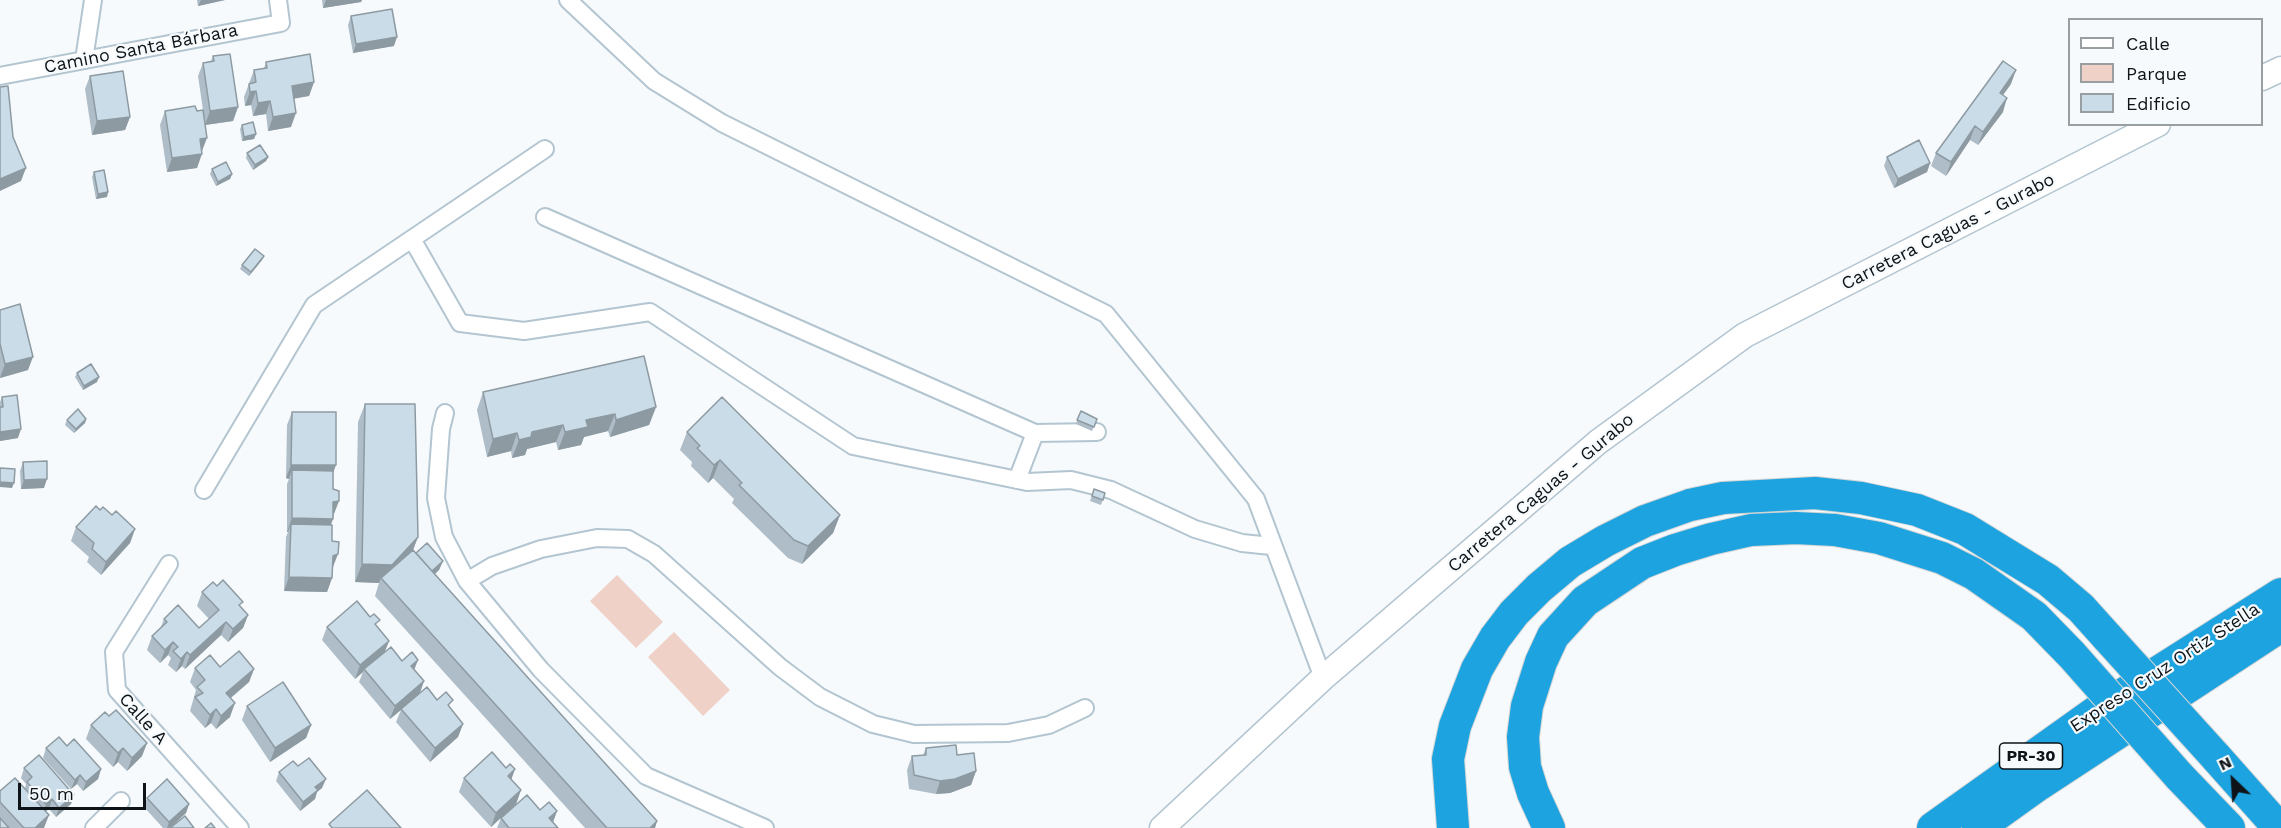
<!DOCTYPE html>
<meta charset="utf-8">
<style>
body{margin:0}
#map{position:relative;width:2281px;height:828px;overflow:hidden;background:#f6fafc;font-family:"Work Sans",sans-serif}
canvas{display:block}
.legend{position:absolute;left:2068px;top:18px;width:195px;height:108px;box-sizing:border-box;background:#f6fafc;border:2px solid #999ea0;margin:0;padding:8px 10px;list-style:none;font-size:18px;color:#0d1317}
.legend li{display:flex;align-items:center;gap:12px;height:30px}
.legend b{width:30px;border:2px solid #999ea0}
.north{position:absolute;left:2203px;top:750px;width:60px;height:60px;-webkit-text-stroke:4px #f6fafc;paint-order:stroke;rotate:335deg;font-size:16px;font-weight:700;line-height:24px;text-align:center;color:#0d1317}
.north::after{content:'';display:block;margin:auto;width:21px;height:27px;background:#0d1317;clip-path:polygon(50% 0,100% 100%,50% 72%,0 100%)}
.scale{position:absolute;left:18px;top:783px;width:128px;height:27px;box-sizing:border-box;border:3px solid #0d1317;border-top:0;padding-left:8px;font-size:18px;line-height:21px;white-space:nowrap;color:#0d1317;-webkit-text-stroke:4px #f6fafc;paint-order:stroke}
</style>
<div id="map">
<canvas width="2281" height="828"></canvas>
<ul class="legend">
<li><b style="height:8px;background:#fff"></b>Calle</li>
<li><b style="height:16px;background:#efd1c8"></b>Parque</li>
<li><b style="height:16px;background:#cadce8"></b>Edificio</li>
</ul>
<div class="north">N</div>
<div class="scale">50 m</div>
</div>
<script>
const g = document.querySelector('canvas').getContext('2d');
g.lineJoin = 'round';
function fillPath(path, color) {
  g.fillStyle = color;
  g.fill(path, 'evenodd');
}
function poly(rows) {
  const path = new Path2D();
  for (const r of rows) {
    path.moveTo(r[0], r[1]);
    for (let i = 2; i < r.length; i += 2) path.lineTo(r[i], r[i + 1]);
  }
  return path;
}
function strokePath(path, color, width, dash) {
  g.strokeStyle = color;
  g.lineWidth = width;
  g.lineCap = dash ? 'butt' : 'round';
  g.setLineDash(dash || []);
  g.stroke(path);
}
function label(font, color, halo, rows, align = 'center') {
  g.font = font + ' "Work Sans",sans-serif';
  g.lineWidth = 4.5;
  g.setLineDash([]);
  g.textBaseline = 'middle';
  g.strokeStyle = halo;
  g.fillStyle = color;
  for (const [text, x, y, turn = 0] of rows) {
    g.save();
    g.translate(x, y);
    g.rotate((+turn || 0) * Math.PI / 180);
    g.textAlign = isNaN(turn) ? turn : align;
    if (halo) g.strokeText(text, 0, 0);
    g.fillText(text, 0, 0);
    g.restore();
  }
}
fillPath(poly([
 [617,575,663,622,636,648,590,601],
 [674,632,730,690,703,716,648,657]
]), '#efd1c8');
const minor = poly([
 [568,0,654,81,722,123,1106,314,1256,499,1323,678],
 [84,60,93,0],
 [0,76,281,23,278,0],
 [545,217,1035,433,1097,432],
 [412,239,460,323,524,331,650,312,853,446,1027,482,1071,480,1111,490,1195,529,1242,543,1271,546],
 [445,413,441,429,436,498,444,537,467,581,541,670,646,776,765,828],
 [1017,480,1035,433],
 [204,490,314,305,545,149],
 [169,564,114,652,117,690,240,828],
 [467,581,492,566,541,549,597,538,628,539,654,554,780,667,820,697,873,724,914,734,1008,733,1049,725,1085,708],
 [94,828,121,801]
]);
const secondary = poly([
 [2262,78,2281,69],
 [1162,828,1323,678,1598,442,1745,335,2158,124]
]);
const motorway = poly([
 [2215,756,2279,828],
 [2179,776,2229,828],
 [1453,828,1448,759,1455,726,1477,669,1495,638,1514,613,1539,588,1570,562,1605,541,1645,521,1690,505,1723,498,1815,493,1861,498,1917,510,1965,529,2048,580,2081,608,2108,638],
 [1549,828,1533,793,1525,767,1523,737,1527,706,1541,662,1553,636,1585,601,1642,563,1675,550,1711,539,1751,530,1796,528,1835,530,1879,538,1942,558,1974,574,2034,616,2072,655],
 [1933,828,2100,709,2281,594],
 [1978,828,2038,785,2281,626]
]);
strokePath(minor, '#b3c5d0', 20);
strokePath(secondary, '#b3c5d0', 27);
strokePath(motorway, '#d3d5d5', 34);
strokePath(minor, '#fff', 16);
strokePath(secondary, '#fff', 24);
strokePath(motorway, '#1ca3e0', 32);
const motorwayBridge = poly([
 [2108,638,2215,756],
 [2072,655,2179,776]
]);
strokePath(motorwayBridge, '#d3d5d5', 34, []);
strokePath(motorwayBridge, '#1ca3e0', 32);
fillPath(poly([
 [197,0,225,0,198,6],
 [322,0,362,0,361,2,323,8],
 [351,16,394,46,353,53,348,25],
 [213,56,238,107,233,121,205,125,202,151,197,168,167,172,160,125,165,111,203,110,198,76,203,63,211,61],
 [266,62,314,82,309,96,294,98,291,127,268,131,266,114,253,116,251,105,245,106,244,97,254,70,264,68],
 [90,76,130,117,125,130,92,135,85,89],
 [2011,84,2003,95,2003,112,1978,145,1970,140,1946,176,1931,166,1936,153],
 [242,125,256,134,254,139,242,141,240,129],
 [247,153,268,157,266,161,253,170,246,158],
 [1887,157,1930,163,1927,172,1894,188,1884,166],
 [212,169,232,174,230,179,216,186,210,174],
 [94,172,108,192,107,197,96,199,92,177],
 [264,256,262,260,249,276,240,269,242,265],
 [0,310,28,370,0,378],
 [77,373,97,382,83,390,75,377],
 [483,392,656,407,649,425,610,437,608,431,584,437,581,445,558,450,556,442,527,449,525,455,512,458,511,451,487,457,477,410],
 [2,397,18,438,0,441,0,402],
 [365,404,418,537,413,550,416,553,443,561,439,570,435,574,657,821,655,828,585,828,375,596,379,583,355,582,358,422],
 [1081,411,1097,419,1092,431,1076,424],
 [292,412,333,472,334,514,331,525,333,567,332,578,327,592,284,591,286,537,288,532,287,532,287,484,289,479,286,478,287,425],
 [86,419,85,423,74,433,65,425,67,420],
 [687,432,840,515,833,533,802,564,788,558,732,503,734,499,713,478,708,483,691,466,692,462,680,450],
 [23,462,44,488,21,489,20,471],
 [1094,489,1105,493,1101,505,1090,501],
 [100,510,112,515,135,529,130,543,101,575,87,562,89,557,71,541,76,527],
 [202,592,241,607,248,615,243,628,228,642,221,635,185,669,182,666,176,672,168,665,171,658,168,655,160,663,147,650,152,636,160,629,164,619,199,628,209,619,197,606],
 [327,627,377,627,389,641,384,652,402,661,415,670,424,681,420,693,437,700,450,708,463,724,458,737,430,762,396,722,401,710,390,719,359,682,363,672,355,679,322,640],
 [220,667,254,669,249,682,231,698,230,717,216,729,211,723,205,728,190,711,196,690,190,682,195,668],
 [247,706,311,725,306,738,270,762,242,720],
 [109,716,147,743,142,756,127,771,118,762,113,767,86,739,91,725],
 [67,746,101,769,98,779,83,791,77,784,71,789,43,758,46,748],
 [926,748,957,755,976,771,971,785,950,793,936,794,909,789,907,770,912,756,923,755],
 [298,766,322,788,317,792,315,799,300,811,276,781,279,772],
 [24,768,74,795,71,804,56,817,49,809,46,811,44,828,0,828,0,791,25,788,26,784,21,778],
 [506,768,515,769,511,780,521,790,516,804,491,827,459,792,464,778],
 [147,798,189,804,186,813,170,828,163,828,144,807],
 [540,810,557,811,553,822,558,828,497,828,501,818]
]), '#aebdc8');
fillPath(poly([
 [201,0,225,0,198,6],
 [326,0,362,0,361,2,323,8],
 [397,37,394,46,353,53,356,44],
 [2016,70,2011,84,1995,106,2000,93],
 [314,82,309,96,287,100,292,86],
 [256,91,251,105,245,106,250,92],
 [2007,98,2003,112,1978,145,1983,132],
 [270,101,266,114,253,116,258,103],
 [238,107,233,121,205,125,210,111],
 [296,113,291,127,268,131,273,117],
 [130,117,125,130,92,135,97,121],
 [1975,126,1970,140,1946,176,1951,162],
 [256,134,254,139,242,141,244,137],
 [207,138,202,151,200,139],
 [202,154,197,168,167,172,172,158],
 [268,157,266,161,253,170,255,165],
 [1930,163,1927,172,1894,188,1898,179],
 [26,168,21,181,0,191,0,179],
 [232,174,230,179,216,186,218,182],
 [108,192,107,197,96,199,98,194],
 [264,256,262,260,249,276,251,272],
 [33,357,28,370,0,378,5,364],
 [99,377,97,382,83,390,84,386],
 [656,407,649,425,610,437,616,420],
 [615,414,608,431,584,437,581,445,558,450,565,432,586,420],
 [86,419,85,423,74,433,76,429],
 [563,425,556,442,527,449,525,455,512,458,519,440,532,432],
 [21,429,18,438,0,441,0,432],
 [517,433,511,451,487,457,493,439],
 [720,460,713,478,708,483,714,465],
 [291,465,336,465,331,479,292,470,289,479,286,478],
 [47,479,44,488,21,489,24,480],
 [0,482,14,483,12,488,0,487],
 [339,501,334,514,328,516,333,502],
 [840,515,833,533,802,564,808,546],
 [292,518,333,519,328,532,291,524,288,532,287,532],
 [135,529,130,543,101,575,106,562],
 [418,537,411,555,381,578,379,583,355,582,362,564],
 [338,554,333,567,328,570,333,556],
 [443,561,439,570,426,582,429,573],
 [289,577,332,578,327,592,284,591],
 [248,615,243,628,228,642,233,629],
 [226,622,221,635,185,669,190,655],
 [389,641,384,654,364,669,363,672,355,679,360,665],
 [173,642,168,655,160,663,165,650],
 [187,652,182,666,176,672,181,659],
 [418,660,413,673,411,666],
 [254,669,249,682,221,706,226,693],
 [424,681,419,695,390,719,395,706],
 [235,703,230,717,216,729,221,716],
 [216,709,211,723,205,728,210,715],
 [463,724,458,737,430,762,435,748],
 [311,725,306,738,270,762,275,748],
 [147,743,142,756,127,771,132,758],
 [123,748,118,762,113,767,118,753],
 [101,769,98,779,83,791,86,782],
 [515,769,510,783,508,776],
 [976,771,971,785,950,793,936,794,940,781],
 [80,775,77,784,71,789,75,780],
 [326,779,322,788,317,792,315,799,300,811,303,802,315,787],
 [521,790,516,804,491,827,496,813],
 [74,795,71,804,56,817,59,808],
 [52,799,49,809,43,813,46,804],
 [189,804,186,813,170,828,167,828,169,822],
 [557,811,552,825,549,818],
 [49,815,44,828,35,828],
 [657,821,655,828,650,828]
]), '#8d9aa2');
const building = poly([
 [392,9,397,37,356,44,351,16,392,9],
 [230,54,238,107,210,111,203,63,214,61,213,56,230,54],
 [310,54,314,82,292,86,296,113,273,117,270,101,258,103,256,91,250,92,249,84,256,82,254,70,267,68,266,62,310,54],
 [2003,61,2016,70,2000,93,2007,98,1983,132,1975,126,1951,162,1936,153,2003,61],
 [123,71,130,117,97,121,90,76,123,71],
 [8,86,13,137,26,168,0,179,0,87,8,86],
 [195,106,197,111,203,110,207,138,200,139,202,154,172,158,165,111,195,106],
 [253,122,256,134,244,137,242,125,253,122],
 [1919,140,1930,163,1898,179,1887,157,1919,140],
 [260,145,268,157,255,165,247,153,260,145],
 [226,162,232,174,218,182,212,169,226,162],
 [104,170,108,192,98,194,94,172,104,170],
 [255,249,264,256,251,272,242,265,255,249],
 [20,304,33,357,5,364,0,344,0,310,20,304],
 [644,356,656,407,616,420,615,414,586,420,588,427,565,432,563,425,532,432,531,437,519,440,517,433,493,439,483,392,644,356],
 [91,364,99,377,84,386,77,373,91,364],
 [17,395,21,429,0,432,0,407,3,407,2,397,17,395],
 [722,397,840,515,808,546,794,540,739,485,742,483,720,460,714,465,697,448,700,446,687,432,722,397],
 [365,404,415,404,418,537,392,565,362,564,365,404],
 [78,409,86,419,76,429,67,420,78,409],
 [1081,411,1097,419,1094,427,1077,420,1081,411],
 [292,412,336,412,336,465,291,465,292,412],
 [47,461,47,479,24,480,23,462,47,461],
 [0,468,15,469,14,483,0,482,0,468],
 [292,470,333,471,333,489,339,491,339,501,333,502,333,519,292,518,292,470],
 [1094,489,1105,493,1103,500,1092,496,1094,489],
 [96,506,100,510,103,507,112,515,116,511,135,529,106,562,92,549,94,543,76,527,96,506],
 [291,524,332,525,332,541,339,542,338,554,333,556,332,578,289,577,291,524],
 [427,543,443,561,432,571,416,553,427,543],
 [413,550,657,821,650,828,607,828,381,578,413,550],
 [223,580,243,602,239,605,248,615,233,629,226,622,190,655,187,652,181,659,173,651,178,647,173,642,165,650,152,636,167,622,164,619,178,605,199,628,219,610,202,592,213,582,217,586,223,580],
 [357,601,370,617,374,614,380,620,375,624,389,641,360,665,327,627,357,601],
 [391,647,402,661,412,652,418,660,411,666,424,681,395,706,364,669,391,647],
 [239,651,254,669,226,693,235,703,221,716,216,709,210,715,195,697,203,693,197,687,205,680,195,668,210,655,220,667,239,651],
 [283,682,311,725,275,748,247,706,283,682],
 [427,687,437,700,446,692,453,700,448,705,463,724,435,748,401,709,427,687],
 [116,710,147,743,132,758,123,748,118,753,91,725,105,712,109,716,116,710],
 [59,737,67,746,74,739,101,769,86,782,80,775,75,780,46,748,59,737],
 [956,745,957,755,974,753,976,771,955,779,940,781,914,775,912,756,926,755,926,748,956,745],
 [492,752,506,768,510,764,515,769,508,776,521,790,496,813,464,778,492,752],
 [39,755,74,795,59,808,52,799,46,804,27,782,32,777,24,768,39,755],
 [309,758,326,779,315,787,318,790,303,802,279,772,293,761,298,766,309,758],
 [15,778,49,815,35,828,24,828,0,802,0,791,15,778],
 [167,779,189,804,169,822,147,798,167,779],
 [367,790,401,828,332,828,329,824,367,790],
 [527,795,540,810,549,802,557,811,549,818,558,828,509,828,501,818,527,795],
 [185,816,194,828,170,828,185,816],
 [0,818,9,828,0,828,0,818],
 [211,823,215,828,205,828,211,823]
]);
fillPath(building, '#cadce8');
strokePath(building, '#8d9aa2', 1.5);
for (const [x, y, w] of [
 [2031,756,63]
]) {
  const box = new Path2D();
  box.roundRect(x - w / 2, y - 13, w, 26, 4.5);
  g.fillStyle = '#f6fafc';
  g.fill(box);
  strokePath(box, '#0d1317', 1.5);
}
label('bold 16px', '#0d1317', null, [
 ["PR-30",2031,756]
]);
label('18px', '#0d1317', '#f6fafc', [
 ["Camino Santa Bárbara",141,49,-11],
 ["Carretera Caguas - Gurabo",1948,232,-27],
 ["Carretera Caguas - Gurabo",1541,493,-40],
 ["Expreso Cruz Ortiz Stella",2165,668,-33],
 ["Calle A",143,719,48]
]);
</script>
